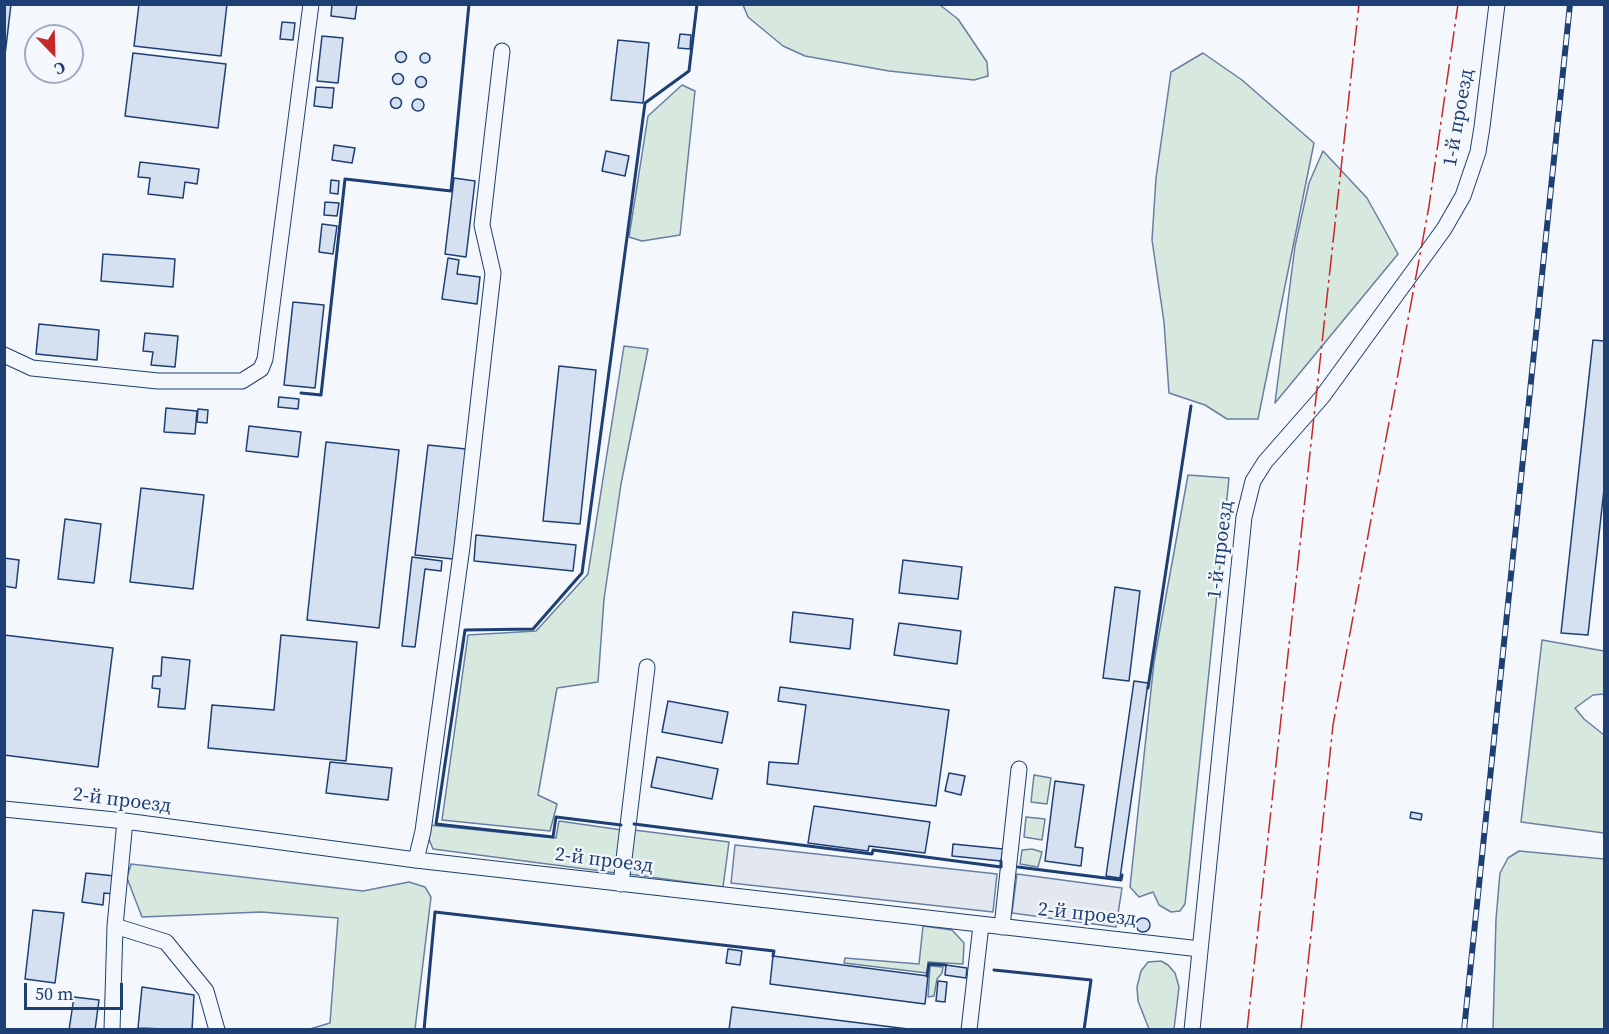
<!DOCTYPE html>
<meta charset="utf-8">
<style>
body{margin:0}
#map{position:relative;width:1609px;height:1034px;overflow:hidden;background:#f4f7fb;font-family:"Source Serif 4",serif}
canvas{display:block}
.frame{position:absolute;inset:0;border:6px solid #1d3f73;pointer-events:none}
.north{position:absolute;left:24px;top:24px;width:60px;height:60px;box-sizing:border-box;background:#f4f7fb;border:2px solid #9eadc5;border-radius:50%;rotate:157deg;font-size:16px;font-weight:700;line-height:24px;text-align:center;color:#1d3f73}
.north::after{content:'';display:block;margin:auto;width:21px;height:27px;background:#c62828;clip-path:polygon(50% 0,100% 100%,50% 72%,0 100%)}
.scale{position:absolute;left:24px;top:983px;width:99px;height:27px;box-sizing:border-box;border:3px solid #1d3f73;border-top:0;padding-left:8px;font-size:18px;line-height:21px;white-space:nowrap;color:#1d3f73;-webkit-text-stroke:4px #f4f7fb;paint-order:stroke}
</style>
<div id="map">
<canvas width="1609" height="1034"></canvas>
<div class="frame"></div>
<div class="north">С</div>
<div class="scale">50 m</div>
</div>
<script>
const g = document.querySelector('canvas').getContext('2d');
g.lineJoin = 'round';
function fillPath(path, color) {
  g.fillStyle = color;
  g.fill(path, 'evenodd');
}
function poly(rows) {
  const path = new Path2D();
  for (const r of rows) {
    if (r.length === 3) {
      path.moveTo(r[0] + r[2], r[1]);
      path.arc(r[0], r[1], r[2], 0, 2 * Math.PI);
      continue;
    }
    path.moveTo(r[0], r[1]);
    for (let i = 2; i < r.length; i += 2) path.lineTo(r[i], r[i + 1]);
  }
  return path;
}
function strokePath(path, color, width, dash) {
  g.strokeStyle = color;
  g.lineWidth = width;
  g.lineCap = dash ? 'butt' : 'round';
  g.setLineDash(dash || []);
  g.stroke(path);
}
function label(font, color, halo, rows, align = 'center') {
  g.font = font + ' "Source Serif 4",serif';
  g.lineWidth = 4.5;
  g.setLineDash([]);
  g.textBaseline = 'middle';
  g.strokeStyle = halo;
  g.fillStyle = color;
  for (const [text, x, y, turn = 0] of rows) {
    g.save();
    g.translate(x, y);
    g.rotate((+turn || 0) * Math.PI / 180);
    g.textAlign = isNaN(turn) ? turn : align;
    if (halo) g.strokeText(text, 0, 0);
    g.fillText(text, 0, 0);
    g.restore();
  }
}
const green = poly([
 [743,5,940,5,958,19,987,62,988,76,974,80,889,71,805,56,783,46,748,17,743,5],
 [1203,53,1242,80,1314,143,1258,419,1227,419,1205,405,1169,393,1164,322,1152,240,1156,178,1171,72,1203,53],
 [682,85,695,91,680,235,642,241,629,237,648,116,682,85],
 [1323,151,1367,198,1398,254,1275,403,1295,246,1309,183,1323,151],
 [624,346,648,349,621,484,604,599,598,682,557,688,538,795,557,804,550,831,442,820,468,635,536,631,588,574,624,346],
 [1188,475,1229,478,1185,904,1180,911,1171,912,1159,905,1153,892,1139,897,1130,887,1154,662,1188,475],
 [1542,640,1604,651,1604,694,1593,695,1575,708,1584,719,1604,735,1604,833,1521,822,1542,640],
 [1034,775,1051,778,1047,804,1031,802,1034,775],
 [1026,817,1045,819,1042,840,1024,837,1026,817],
 [559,821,622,830,616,873,433,849,428,837,429,825,556,838,559,821],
 [634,830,729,842,723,887,628,874,634,830],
 [1032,849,1042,852,1038,867,1020,864,1022,850,1032,849],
 [1519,851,1604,859,1604,1029,1493,1029,1496,919,1500,873,1508,858,1519,851],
 [131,864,363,891,409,882,425,887,431,897,415,1029,310,1029,330,1023,338,918,261,912,142,917,127,878,131,864],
 [923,926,952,930,964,943,963,964,928,962,927,973,844,963,845,958,919,964,923,926],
 [1161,961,1168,965,1175,973,1179,987,1174,1029,1149,1029,1138,1001,1137,987,1141,971,1148,962,1161,961],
 [930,966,943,967,942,973,937,979,934,996,928,997,930,966]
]);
fillPath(green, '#d7e8df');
strokePath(green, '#687fa3', 1.5);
const parking = poly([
 [735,845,997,874,993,912,731,883,735,845],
 [1017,874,1122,888,1116,927,1012,913,1017,874]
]);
fillPath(parking, '#e3e8f0');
strokePath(parking, '#687fa3', 1.5);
const building = poly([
 [4,4,11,4,4,64,4,4],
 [139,4,227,4,221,56,134,46,139,4],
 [332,4,357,4,355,19,331,16,332,4],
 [282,22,295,23,293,40,280,39,282,22],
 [680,34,691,35,690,49,678,48,680,34],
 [322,36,343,38,338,83,317,81,322,36],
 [618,40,649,43,643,103,611,100,618,40],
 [401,57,5.5],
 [425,58,5],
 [133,53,226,64,218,128,125,116,133,53],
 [398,79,5.5],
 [421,82,5.5],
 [316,87,334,88,332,108,314,106,316,87],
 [396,103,5.5],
 [418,105,6],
 [334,145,355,148,352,163,332,160,334,145],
 [606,151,629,156,625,176,602,171,606,151],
 [140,162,199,169,197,184,185,182,183,198,148,194,150,178,138,177,140,162],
 [454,178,475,181,466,257,445,254,454,178],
 [331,180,339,181,338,194,330,193,331,180],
 [325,202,339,203,337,216,324,215,325,202],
 [322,224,337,226,333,254,319,252,322,224],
 [103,254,175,259,173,287,101,281,103,254],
 [448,258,459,260,457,274,480,277,477,304,442,299,448,258],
 [293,302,324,305,315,388,284,385,293,302],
 [39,324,99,330,97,360,36,354,39,324],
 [145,333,178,336,175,367,151,365,153,352,143,351,145,333],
 [1593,340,1604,341,1604,489,1588,635,1561,633,1593,340],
 [559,366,596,370,580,524,543,521,559,366],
 [279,397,299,399,298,409,278,407,279,397],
 [166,408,197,411,195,434,164,432,166,408],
 [198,409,208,410,207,423,197,422,198,409],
 [249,426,301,432,298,457,246,451,249,426],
 [326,442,399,450,379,628,307,620,326,442],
 [428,445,466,449,453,559,415,555,428,445],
 [141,488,204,495,193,589,130,582,141,488],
 [65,519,101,524,94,583,58,579,65,519],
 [476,535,576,545,573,571,474,561,476,535],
 [412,557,442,561,441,571,425,569,415,647,402,646,412,557],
 [4,558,19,560,16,588,4,586,4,558],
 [903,560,962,567,958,599,899,593,903,560],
 [1115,587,1140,591,1129,681,1103,678,1115,587],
 [793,612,853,619,850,649,790,642,793,612],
 [899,623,961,631,957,664,894,655,899,623],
 [4,635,113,648,98,767,4,755,4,635],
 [281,635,357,642,346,761,208,748,212,705,274,710,281,635],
 [162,657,190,660,185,709,158,707,160,689,152,688,153,676,161,676,162,657],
 [1134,681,1148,683,1120,878,1106,876,1134,681],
 [780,687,949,710,936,806,767,784,769,762,798,764,806,705,778,701,780,687],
 [668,701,728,712,722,743,662,732,668,701],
 [657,757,718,769,712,799,651,787,657,757],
 [330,762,392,768,388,800,326,793,330,762],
 [949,773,965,776,961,795,945,791,949,773],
 [1055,781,1084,785,1075,847,1083,848,1081,866,1045,861,1055,781],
 [814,806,930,822,925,853,869,846,868,851,808,843,814,806],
 [1411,812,1422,814,1421,820,1410,818,1411,812],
 [953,844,1003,849,1001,861,952,856,953,844],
 [86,873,115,876,113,894,104,893,103,905,82,902,86,873],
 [33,910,64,913,55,983,25,979,33,910],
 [1143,925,7],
 [728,949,742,951,740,965,726,963,728,949],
 [773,956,928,976,925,1004,770,984,773,956],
 [946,965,967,968,966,978,945,975,946,965],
 [938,981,947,982,945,1002,936,1001,938,981],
 [142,987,194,995,192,1030,138,1028,142,987],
 [74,997,99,1000,95,1030,69,1030,74,997],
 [732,1007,916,1030,729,1030,732,1007]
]);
fillPath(building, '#d5e0f0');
strokePath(building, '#1d3f73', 1.5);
const minor = poly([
 [4,355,32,368,158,381,242,381,261,369,265,359,311,4],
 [4,809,125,821,416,860,1200,949],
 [416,860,423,831,462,547,493,273,482,225,502,51],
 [621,884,647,667],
 [115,926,166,942,206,991,217,1030],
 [1002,927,1019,769],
 [112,1030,115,926,125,821],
 [969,1030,981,925],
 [1192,1030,1244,517,1253,481,1265,462,1322,397,1444,229,1463,196,1478,152,1482,127,1497,4]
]);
strokePath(minor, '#1d3f73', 17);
strokePath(minor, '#f4f7fb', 15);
const rail = poly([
 [1464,1030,1570,4]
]);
strokePath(rail, '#1d3f73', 6);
strokePath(rail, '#f4f7fb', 4, [11]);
strokePath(poly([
 [301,393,321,395,345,179,451,191,469,4],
 [1148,688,1191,406],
 [634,824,872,854,873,850,1001,867,1001,861],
 [621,825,556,817,553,837,436,824,465,630,533,629,582,573,645,103,689,71,697,4],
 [1018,867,1121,880,1122,875],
 [994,970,1091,980,1084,1030],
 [927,976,929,964,946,965],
 [424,1030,435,912,774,951,773,956]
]), '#1d3f73', 3);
strokePath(poly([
 [1247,1030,1359,4],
 [1301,1030,1333,725,1429,206,1458,4]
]), '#c62828', 1.5, [21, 4.5, 3, 4.5]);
label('20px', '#1d3f73', '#f4f7fb', [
 ["1-й проезд",1459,118,-80],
 ["1-й проезд",1221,550,-83],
 ["2-й проезд",122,801,7],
 ["2-й проезд",604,861,7],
 ["2-й проезд",1087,915,6]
]);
</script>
